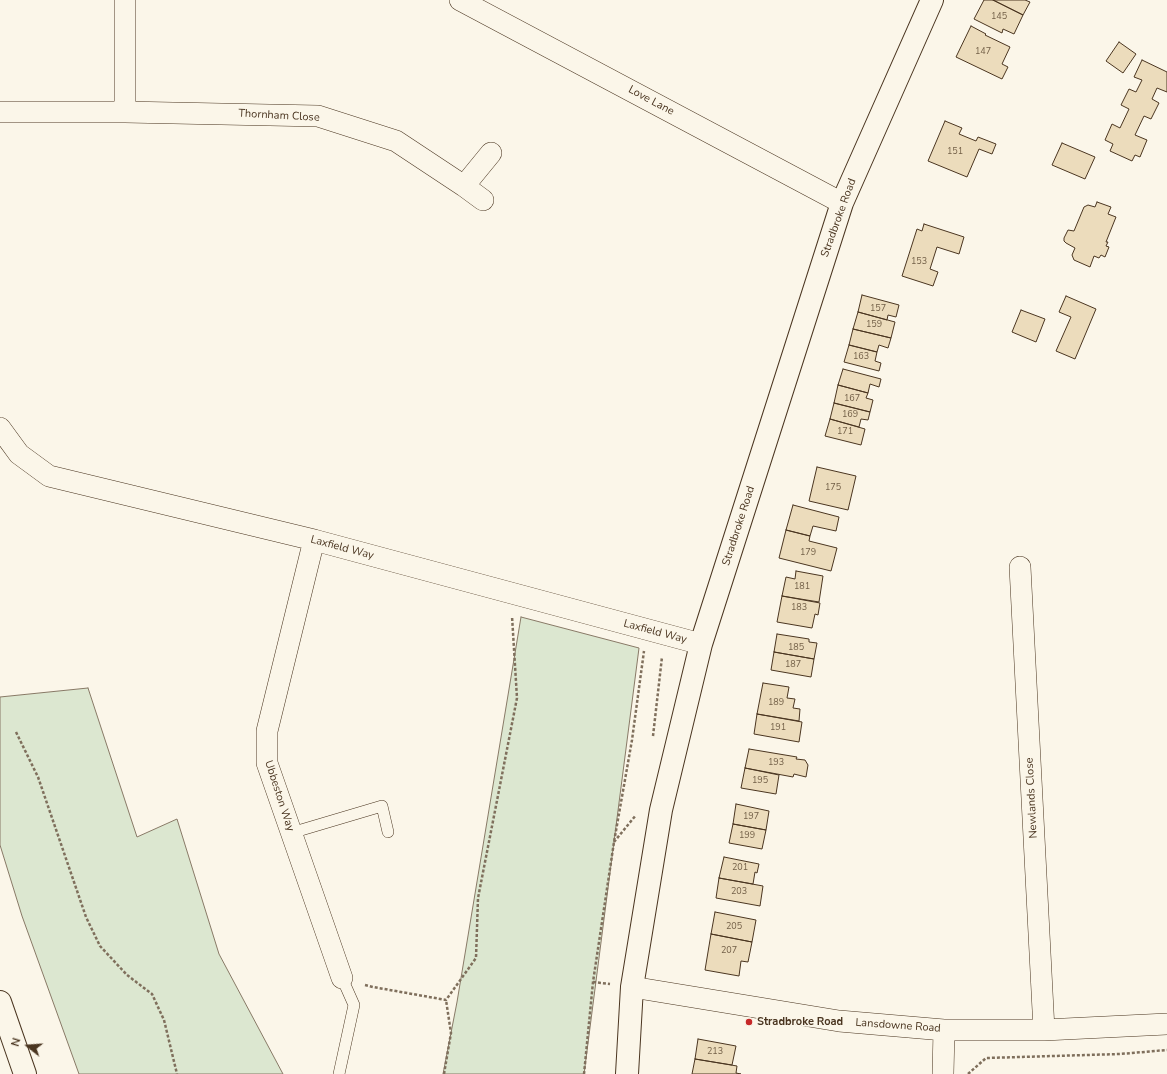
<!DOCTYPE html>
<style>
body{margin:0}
#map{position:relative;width:1167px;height:1074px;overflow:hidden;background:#fbf6e9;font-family:"Nunito Sans",sans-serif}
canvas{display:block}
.north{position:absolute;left:8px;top:1026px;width:40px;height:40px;-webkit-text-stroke:3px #fbf6e9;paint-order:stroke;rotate:287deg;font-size:11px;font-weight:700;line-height:16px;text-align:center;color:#4a3520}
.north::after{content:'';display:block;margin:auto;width:14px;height:18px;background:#4a3520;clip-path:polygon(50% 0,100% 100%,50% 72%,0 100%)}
</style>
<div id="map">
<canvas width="1167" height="1074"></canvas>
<div class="north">N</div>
</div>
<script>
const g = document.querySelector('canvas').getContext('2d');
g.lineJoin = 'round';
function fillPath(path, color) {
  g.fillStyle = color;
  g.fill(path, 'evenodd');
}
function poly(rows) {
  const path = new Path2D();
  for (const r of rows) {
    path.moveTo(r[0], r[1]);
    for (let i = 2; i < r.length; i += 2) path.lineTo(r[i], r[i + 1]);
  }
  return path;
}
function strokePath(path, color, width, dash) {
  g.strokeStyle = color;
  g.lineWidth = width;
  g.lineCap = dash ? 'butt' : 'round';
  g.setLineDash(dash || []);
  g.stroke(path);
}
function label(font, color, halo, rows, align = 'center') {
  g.font = font + ' "Nunito Sans",sans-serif';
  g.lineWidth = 3;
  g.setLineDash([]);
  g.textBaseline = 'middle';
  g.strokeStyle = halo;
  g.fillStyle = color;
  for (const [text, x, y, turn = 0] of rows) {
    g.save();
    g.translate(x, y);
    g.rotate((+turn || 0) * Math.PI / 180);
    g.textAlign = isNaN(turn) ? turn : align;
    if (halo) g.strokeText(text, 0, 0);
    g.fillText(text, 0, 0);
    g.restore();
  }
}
const green = poly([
 [521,617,639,648,584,1074,443,1074,457,1002,521,617],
 [88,688,137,837,177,819,219,954,283,1074,79,1074,22,916,0,845,0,697,88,688]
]);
fillPath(green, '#dce7d0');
strokePath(green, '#887966', 1);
const building = poly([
 [984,0,993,0,1023,15,1014,34,1003,29,1002,33,974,19,984,0],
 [993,0,1025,0,1030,2,1023,15,993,0],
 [971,26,986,34,985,35,1010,47,1002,64,1008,67,1002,79,956,57,971,26],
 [1119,42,1136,54,1123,73,1106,61,1119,42],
 [1142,60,1167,72,1167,92,1157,88,1152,99,1159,103,1151,119,1144,116,1135,135,1147,140,1140,157,1135,155,1132,161,1110,151,1113,144,1105,140,1112,124,1120,128,1129,109,1121,105,1129,89,1136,92,1142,80,1134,77,1142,60],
 [945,121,962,128,959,134,976,141,978,137,996,144,992,154,979,149,967,177,928,161,945,121],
 [1062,143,1095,157,1085,179,1052,165,1062,143],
 [1097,202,1111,207,1108,214,1116,217,1106,242,1108,242,1106,246,1109,247,1105,257,1101,255,1099,258,1094,256,1090,267,1074,260,1072,255,1075,248,1066,243,1064,241,1064,238,1068,230,1074,231,1084,207,1088,205,1095,207,1097,202],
 [924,224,964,237,959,254,937,247,930,269,938,272,933,286,902,276,917,229,922,231,924,224],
 [862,295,899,305,896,317,888,315,887,320,858,312,862,295],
 [1066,296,1096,309,1075,359,1056,351,1071,317,1059,312,1066,296],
 [1021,310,1045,319,1036,342,1012,332,1021,310],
 [858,312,895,322,891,338,853,329,858,312],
 [853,329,891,338,888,348,879,345,877,352,849,345,853,329],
 [849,345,877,352,875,361,881,363,879,371,844,362,849,345],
 [843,369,881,379,879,387,870,384,868,393,838,385,843,369],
 [838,385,868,393,866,398,873,400,870,412,834,403,838,385],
 [834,403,870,412,868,420,861,419,859,427,830,419,834,403],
 [830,419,865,429,861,445,825,436,830,419],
 [817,467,856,476,848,510,809,501,817,467],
 [793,505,839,517,836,531,813,526,810,536,786,530,793,505],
 [786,530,810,536,809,541,837,548,831,571,779,558,786,530],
 [796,571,823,576,819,602,782,596,786,577,795,579,796,571],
 [782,596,820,603,818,615,815,614,812,628,777,622,782,596],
 [777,634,809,639,809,642,817,643,814,659,774,652,777,634],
 [774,652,814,659,811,677,771,670,774,652],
 [763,683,789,687,787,698,795,699,793,708,800,709,799,721,757,714,763,683],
 [757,714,802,722,799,742,754,734,757,714],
 [749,749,797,757,796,759,805,760,808,765,806,777,794,774,793,777,745,768,749,749],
 [745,768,779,775,776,794,741,788,745,768],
 [736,804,769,811,766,830,733,824,736,804],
 [733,824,766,830,762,849,729,843,733,824],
 [724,857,759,864,757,873,755,872,753,884,719,878,724,857],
 [719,878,763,886,760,906,716,898,719,878],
 [715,912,756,920,752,942,711,934,715,912],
 [711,934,752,942,748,962,741,961,739,976,705,970,711,934],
 [698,1039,736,1046,732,1065,695,1059,698,1039],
 [695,1059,737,1066,736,1073,741,1074,692,1074,695,1059]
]);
fillPath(building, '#ecdcbc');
strokePath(building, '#4a3520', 1);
const lane = poly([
 [291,833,382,806,388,832],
 [339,1074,354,1005,342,978]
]);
const street = poly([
 [125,0,125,112],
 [460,0,842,203],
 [0,112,125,112,318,116,396,141,464,186,483,200],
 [464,186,491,153],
 [0,428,19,454,49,476,314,540,701,644],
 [314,540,267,731,267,763,342,978],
 [1020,567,1044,1030],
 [632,987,839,1021,944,1030,1044,1030,1167,1024],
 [943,1074,944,1030]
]);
const secondary = poly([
 [627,1074,632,987,661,810,701,644,842,203,932,0]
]);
const highway = poly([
 [0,1002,25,1074]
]);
strokePath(lane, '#4a3520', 12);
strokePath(street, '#4a3520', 22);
strokePath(secondary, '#4a3520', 24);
strokePath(highway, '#4a3520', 24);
strokePath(poly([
 [16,732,38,777,86,917,100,946,127,975,152,994,164,1020,177,1074],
 [653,736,662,657],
 [614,842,636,815],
 [593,982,610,984],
 [365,985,373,987,446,1000,476,958,478,898,517,698,512,616],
 [444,1074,451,1033,446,1000],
 [584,1074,593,982,614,842,632,740,644,651],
 [968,1074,986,1058,1120,1054,1167,1050]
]), '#7f6f5c', 2.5, [3, 2]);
strokePath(lane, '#fbf6e9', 11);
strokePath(street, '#fbf6e9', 21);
strokePath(secondary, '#fbf6e9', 22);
strokePath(highway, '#fbf6e9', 22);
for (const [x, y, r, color] of [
 [749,1022,4,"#c62828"]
]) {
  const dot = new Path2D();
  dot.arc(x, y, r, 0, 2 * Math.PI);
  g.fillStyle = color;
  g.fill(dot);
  strokePath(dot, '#fbf6e9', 1.5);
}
label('9px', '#725f47', null, [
 ["145",999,17],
 ["147",983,52],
 ["151",955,152],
 ["153",919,262],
 ["157",878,309],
 ["159",874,325],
 ["163",861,357],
 ["167",852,399],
 ["169",850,415],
 ["171",845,432],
 ["175",833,488],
 ["179",808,553],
 ["181",802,587],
 ["183",799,608],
 ["185",796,648],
 ["187",793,665],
 ["189",776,703],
 ["191",778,728],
 ["193",776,763],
 ["195",760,781],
 ["197",751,817],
 ["199",747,836],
 ["201",740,868],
 ["203",739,892],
 ["205",734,927],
 ["207",729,951],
 ["213",715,1052]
]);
label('11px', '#4a3520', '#fbf6e9', [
 ["Love Lane",651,101,28],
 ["Thornham Close",279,116,3],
 ["Stradbroke Road",839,218,-70],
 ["Stradbroke Road",739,526,-72],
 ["Laxfield Way",342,548,15],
 ["Laxfield Way",655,632,15],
 ["Ubbeston Way",279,796,72],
 ["Newlands Close",1032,798,-93],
 ["Lansdowne Road",898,1026,4]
]);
label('bold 11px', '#4a3520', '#fbf6e9', [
 ["Stradbroke Road",757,1022]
], 'left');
</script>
